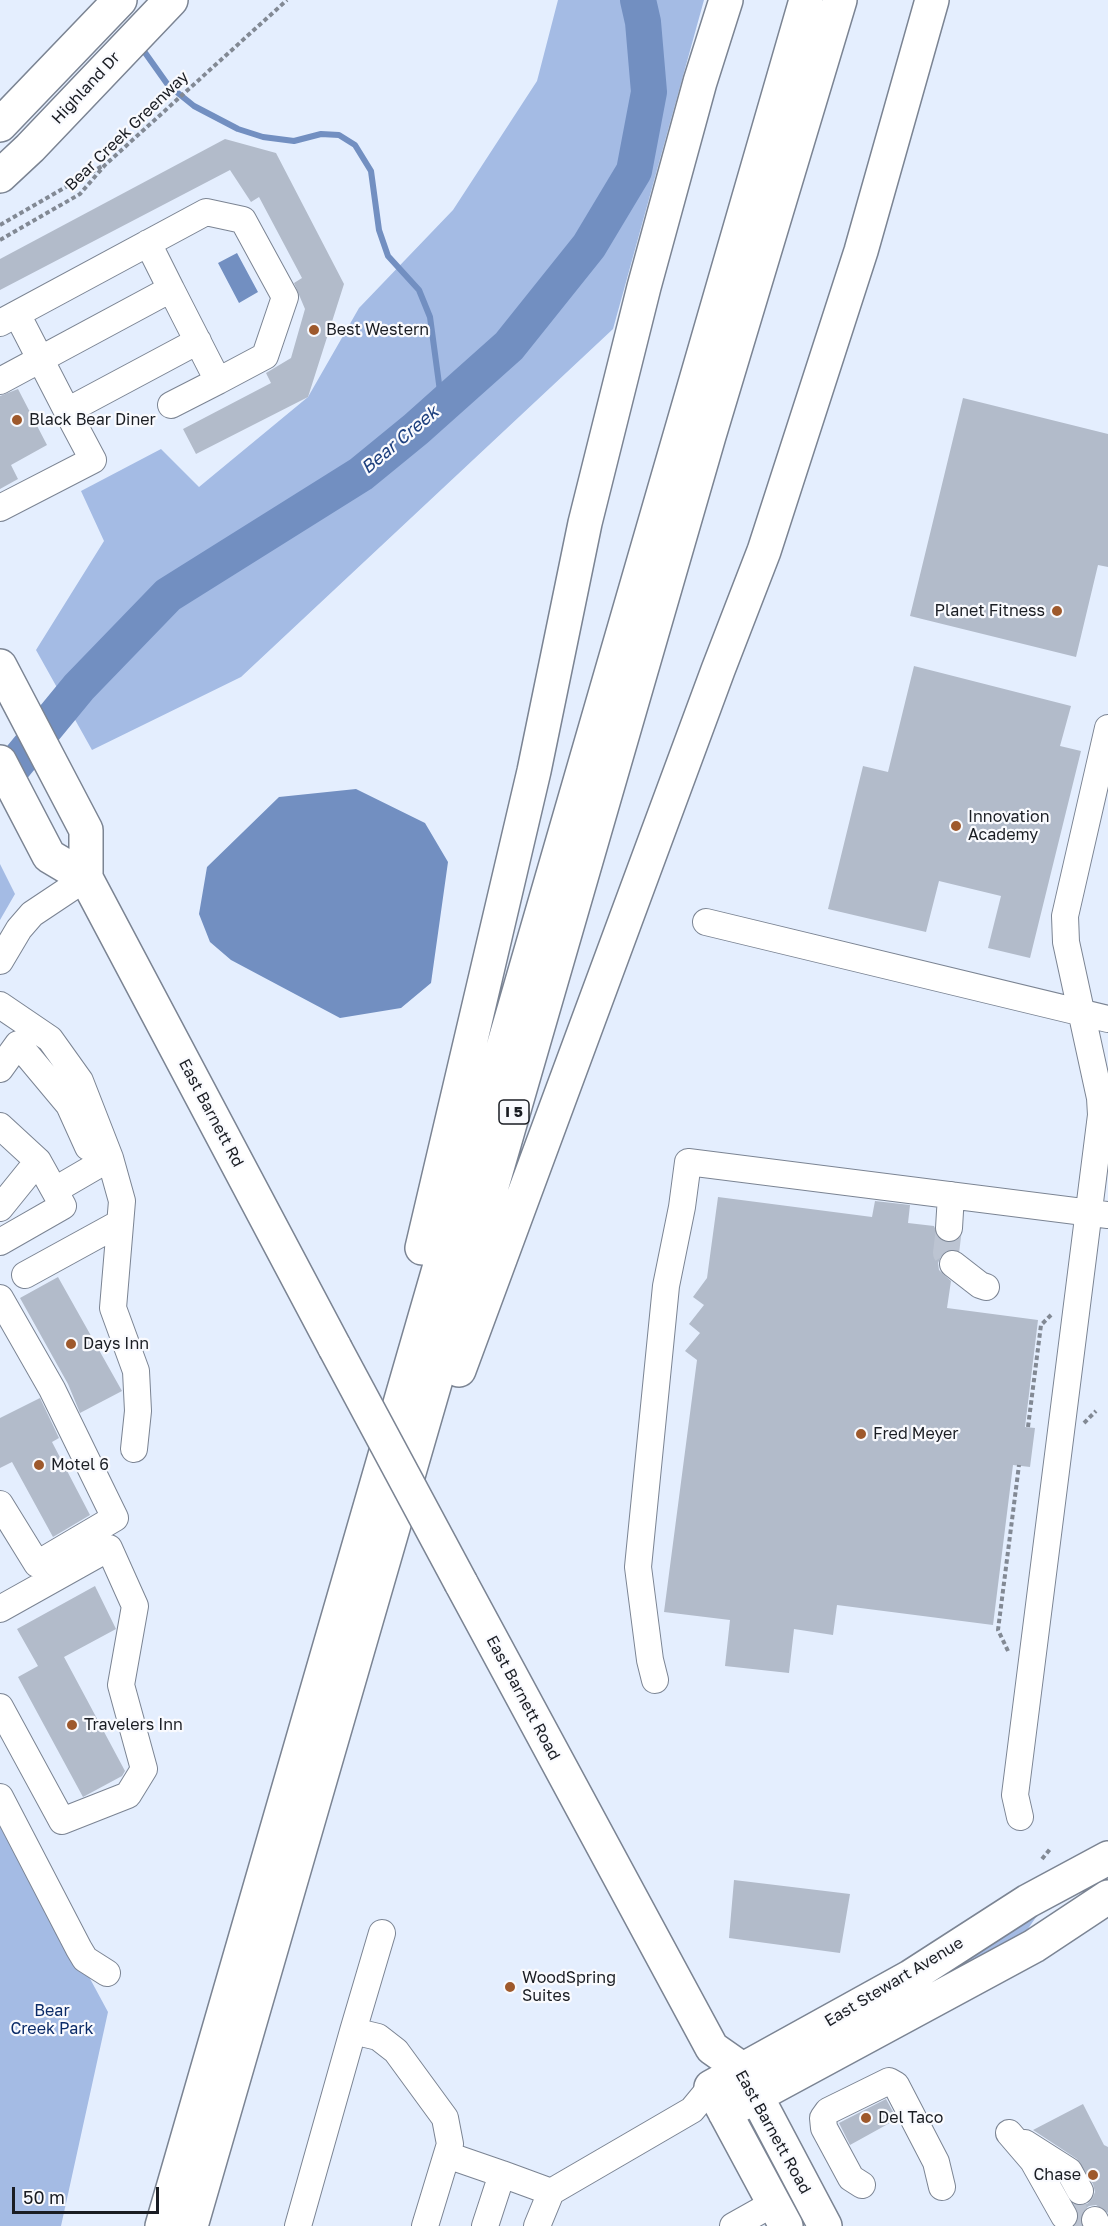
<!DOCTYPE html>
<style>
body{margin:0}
#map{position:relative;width:1108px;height:2226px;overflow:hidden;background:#e4eefe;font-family:"Golos Text",sans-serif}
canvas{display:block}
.scale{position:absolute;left:12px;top:2187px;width:147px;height:27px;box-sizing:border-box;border:3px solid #1a1d23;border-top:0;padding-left:8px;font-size:18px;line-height:21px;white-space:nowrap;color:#1a1d23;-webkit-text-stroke:4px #f9fafe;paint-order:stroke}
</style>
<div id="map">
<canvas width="1108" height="2226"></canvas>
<div class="scale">50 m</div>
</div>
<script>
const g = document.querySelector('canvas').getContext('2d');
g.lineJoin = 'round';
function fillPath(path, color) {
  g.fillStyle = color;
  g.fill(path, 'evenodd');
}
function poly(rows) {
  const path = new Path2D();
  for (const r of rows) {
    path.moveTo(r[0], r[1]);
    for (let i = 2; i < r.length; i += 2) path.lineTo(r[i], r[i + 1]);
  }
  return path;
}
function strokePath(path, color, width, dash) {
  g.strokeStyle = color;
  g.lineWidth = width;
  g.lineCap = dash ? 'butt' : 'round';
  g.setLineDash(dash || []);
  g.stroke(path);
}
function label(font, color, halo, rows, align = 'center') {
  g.font = font + ' "Golos Text",sans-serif';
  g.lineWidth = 4.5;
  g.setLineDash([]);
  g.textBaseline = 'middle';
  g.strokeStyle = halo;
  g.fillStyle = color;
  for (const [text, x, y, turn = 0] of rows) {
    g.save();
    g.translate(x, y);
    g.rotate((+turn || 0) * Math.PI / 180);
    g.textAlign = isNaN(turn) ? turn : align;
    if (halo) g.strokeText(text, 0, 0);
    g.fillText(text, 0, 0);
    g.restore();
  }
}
fillPath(poly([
 [558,0,704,0,613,329,241,677,92,750,36,650,104,541,81,491,161,449,199,487,308,397,359,308,453,210,537,81],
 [0,864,15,894,0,920],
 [0,1812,108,2012,61,2226,0,2226],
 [1041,1910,1025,1933,956,1973,957,1967,981,1943]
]), '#a4bbe4');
fillPath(poly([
 [237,253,258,292,239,303,218,263],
 [356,789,425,823,448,862,431,983,401,1008,340,1018,231,960,210,942,199,914,207,867,279,797]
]), '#728fc1');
strokePath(poly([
 [141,47,168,85,194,106,238,129,263,137,294,141,321,134,339,135,355,145,371,171,379,230,388,256,419,290,430,317,442,406]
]), '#728fc1', 6);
strokePath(poly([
 [0,783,79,687,168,595,361,474,416,429,509,346,589,246,634,171,649,92,643,22,638,0]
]), '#728fc1', 36);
fillPath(poly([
 [225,139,276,153,344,284,308,397,196,454,183,429,271,383,266,373,291,358,305,309,294,283,302,278,259,197,251,202,230,170,0,290,0,259],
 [18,389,47,445,11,465,18,479,0,489,0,396],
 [963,398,1108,434,1108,567,1098,565,1076,657,910,616],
 [914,666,1071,706,1060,746,1081,751,1030,958,988,948,1001,896,939,881,926,932,828,909,863,766,888,772],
 [718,1197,872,1217,875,1201,910,1205,908,1223,934,1226,940,1240,955,1242,954,1249,942,1254,938,1263,939,1270,951,1281,947,1308,1038,1320,1025,1427,1035,1428,1030,1467,1013,1465,993,1625,837,1605,833,1635,794,1629,789,1673,725,1666,730,1620,664,1612,697,1360,685,1351,700,1333,689,1324,704,1305,693,1297,707,1278],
 [58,1277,122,1391,80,1413,68,1384,20,1298],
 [40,1398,59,1438,52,1442,90,1515,53,1537,12,1462,0,1468,0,1418],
 [95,1586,116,1629,64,1657,125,1771,122,1776,83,1797,18,1677,38,1666,17,1629],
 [734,1880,850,1894,840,1953,729,1938],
 [886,2099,897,2119,850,2145,839,2123],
 [1083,2104,1104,2145,1108,2147,1108,2213,1096,2205,1089,2206,1082,2212,1081,2226,1075,2226,1079,2216,1075,2205,1087,2204,1092,2199,1095,2192,1093,2184,1077,2159,1033,2130]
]), '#b2bbca');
strokePath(poly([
 [949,1228,946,1253,953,1264],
 [1071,2205,1082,2226]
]), '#bcc4d2', 26, [26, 13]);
const minor = poly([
 [148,243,171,289],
 [17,314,67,411,198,341],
 [0,323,206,212,243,220,285,297,265,356,218,381,171,289,0,381],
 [171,405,218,381],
 [0,508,93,460,67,411],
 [706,922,1108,1019],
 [0,961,19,929,32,914,86,878],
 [0,1005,50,1039,80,1081,110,1158,122,1201,113,1308,136,1371,138,1411,134,1449],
 [0,1069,18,1044,69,1105,88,1147],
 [0,1126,38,1161,63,1206,0,1242],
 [55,1190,110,1158],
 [0,1208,38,1161],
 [949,1228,951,1195],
 [953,1264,980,1285,986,1287],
 [25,1275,118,1224],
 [0,1298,52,1389,115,1518,37,1564,0,1504],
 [0,1609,109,1548,135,1606,121,1685,144,1769,128,1795,62,1821,0,1707],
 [655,1680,650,1660,638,1567,666,1286,682,1207,688,1162,1108,1215],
 [0,1797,79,1949,85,1959,107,1973],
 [1020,1817,1015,1795,1101,1115,1100,1098,1066,942,1065,916,1108,728],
 [353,2031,382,1933],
 [1009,2133,1033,2161,1064,2216],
 [1025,2143,1069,2171,1080,2191],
 [447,2155,502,2174,485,2226],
 [502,2174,551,2192],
 [862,2185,851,2178,824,2128,823,2118,828,2111,889,2081,896,2085,936,2162,942,2187],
 [1095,2220,1098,2226],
 [298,2226,353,2031,378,2037,396,2051,445,2118,450,2144,425,2226],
 [537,2226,551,2192,692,2110,711,2087],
 [733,2226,774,2203]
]);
const major = poly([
 [0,125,120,0],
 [0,176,30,148,171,0],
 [0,666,86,830,86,878,335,1348],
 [0,762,49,856,86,878],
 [461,1583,712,2048,742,2069,825,2226],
 [711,2087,910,1977,1028,1901,1108,1858],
 [715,2094,786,2226],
 [725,2113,1034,1946,1108,1897]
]);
const highway = poly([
 [422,1248,534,771,585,523,644,287,700,82,726,0],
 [459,1370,718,670,764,551,861,251,932,0],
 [162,2226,806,0],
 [191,2226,709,436,840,0]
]);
strokePath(minor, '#7b8493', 28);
strokePath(major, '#7b8493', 36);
strokePath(highway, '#7b8493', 36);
strokePath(poly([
 [0,225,104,165],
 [0,240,80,194,105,165,287,0],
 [1084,1423,1096,1411],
 [1028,1427,1041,1325,1053,1313],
 [1008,1651,998,1630,1019,1465],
 [1042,1859,1050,1849]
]), '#828994', 4, [4.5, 3]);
strokePath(minor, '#fff', 26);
strokePath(major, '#fff', 33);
strokePath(highway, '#fff', 33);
const majorBridge = poly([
 [335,1348,461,1583]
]);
strokePath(majorBridge, '#7b8493', 36, []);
strokePath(majorBridge, '#fff', 33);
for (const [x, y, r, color] of [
 [314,330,6,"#9e592c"],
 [17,420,6,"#9e592c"],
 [1057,611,6,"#9e592c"],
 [956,826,6,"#9e592c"],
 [71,1344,6,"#9e592c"],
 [861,1434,6,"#9e592c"],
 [39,1465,6,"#9e592c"],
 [72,1725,6,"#9e592c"],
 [510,1987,6,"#9e592c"],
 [866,2118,6,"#9e592c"],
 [1093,2175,6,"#9e592c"]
]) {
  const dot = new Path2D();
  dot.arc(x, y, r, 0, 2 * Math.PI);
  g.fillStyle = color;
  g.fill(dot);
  strokePath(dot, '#f9fafe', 2);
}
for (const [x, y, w] of [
 [514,1112,30]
]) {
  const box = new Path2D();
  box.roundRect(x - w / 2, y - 12, w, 24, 4.5);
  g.fillStyle = '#f9fafe';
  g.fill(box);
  strokePath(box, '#1a1d23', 1.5);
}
label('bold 15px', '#1a1d23', null, [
 ["I 5",514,1112]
]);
label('16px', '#1a1d23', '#f9fafe', [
 ["Highland Dr",86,88,-47],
 ["Bear Creek Greenway",127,131,-44],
 ["East Barnett Rd",211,1113,62],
 ["East Barnett Road",523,1698,62],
 ["East Stewart Avenue",894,1982,-31],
 ["East Barnett Road",773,2132,61]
]);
label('16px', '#1a1d23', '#f9fafe', [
 ["Best Western",326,330],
 ["Black Bear Diner",29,420],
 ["Planet Fitness",1045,611,"right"],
 ["Innovation",968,817],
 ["Academy",968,835],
 ["Days Inn",83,1344],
 ["Fred Meyer",873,1434],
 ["Motel 6",51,1465],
 ["Travelers Inn",84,1725],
 ["WoodSpring",522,1978],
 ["Suites",522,1996],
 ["Del Taco",878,2118],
 ["Chase",1081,2175,"right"]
], 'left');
label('16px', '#0b2b68', '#f9fafe', [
 ["Bear",52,2011],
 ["Creek Park",52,2029]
]);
label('italic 18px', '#1f417f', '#f9fafe', [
 ["Bear Creek",400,440,-40]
]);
</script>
